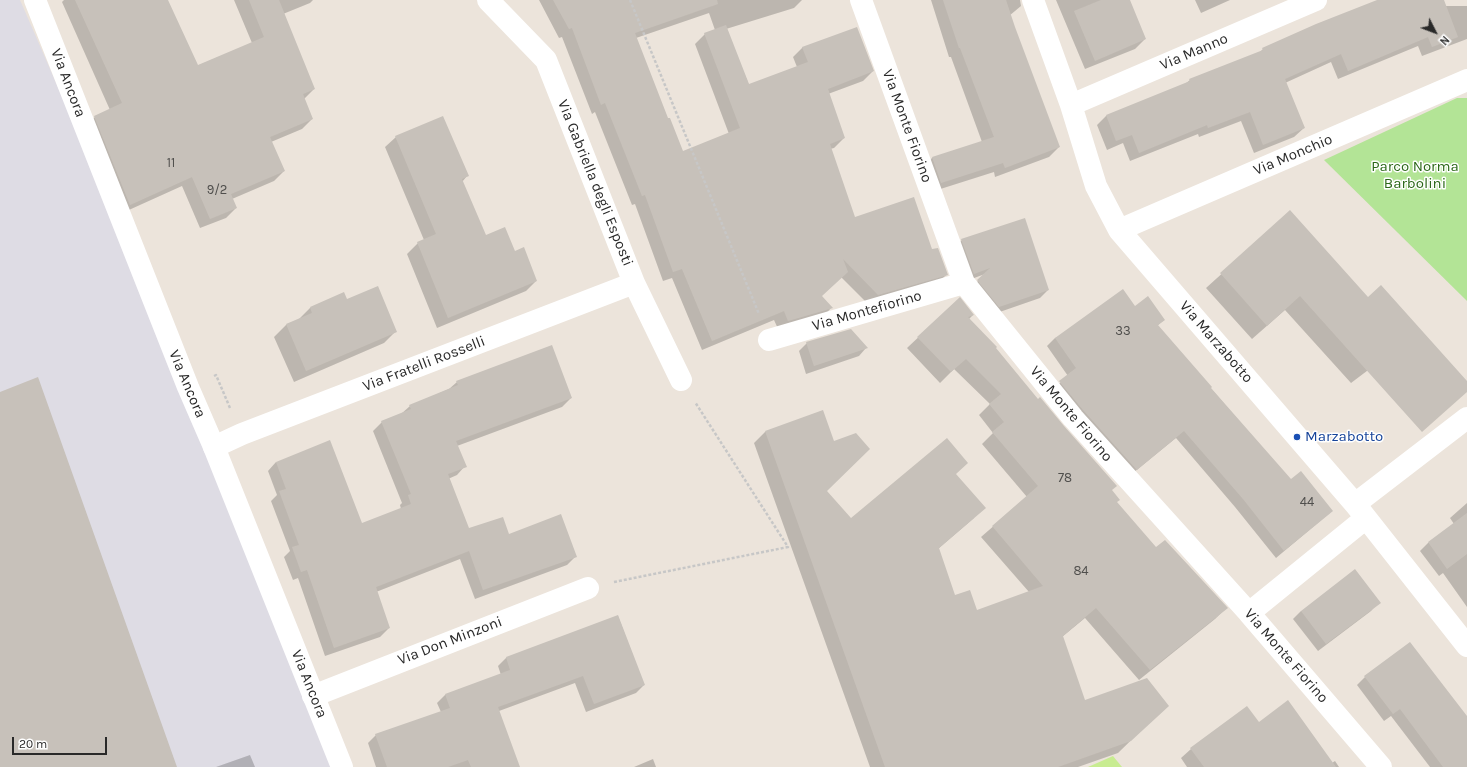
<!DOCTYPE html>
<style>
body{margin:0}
#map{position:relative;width:1467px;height:767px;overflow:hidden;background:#ece4db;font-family:Karla,sans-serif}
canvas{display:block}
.north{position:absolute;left:1415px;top:12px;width:40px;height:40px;-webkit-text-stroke:3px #fff;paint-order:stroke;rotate:132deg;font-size:11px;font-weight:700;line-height:16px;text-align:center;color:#292929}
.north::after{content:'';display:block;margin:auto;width:14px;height:18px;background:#292929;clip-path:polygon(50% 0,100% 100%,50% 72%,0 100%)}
.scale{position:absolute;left:12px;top:737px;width:95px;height:18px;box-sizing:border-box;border:2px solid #292929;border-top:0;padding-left:5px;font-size:12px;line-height:14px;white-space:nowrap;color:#292929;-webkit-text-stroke:3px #fff;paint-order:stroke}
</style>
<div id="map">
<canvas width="1467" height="767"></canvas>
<div class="north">N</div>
<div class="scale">20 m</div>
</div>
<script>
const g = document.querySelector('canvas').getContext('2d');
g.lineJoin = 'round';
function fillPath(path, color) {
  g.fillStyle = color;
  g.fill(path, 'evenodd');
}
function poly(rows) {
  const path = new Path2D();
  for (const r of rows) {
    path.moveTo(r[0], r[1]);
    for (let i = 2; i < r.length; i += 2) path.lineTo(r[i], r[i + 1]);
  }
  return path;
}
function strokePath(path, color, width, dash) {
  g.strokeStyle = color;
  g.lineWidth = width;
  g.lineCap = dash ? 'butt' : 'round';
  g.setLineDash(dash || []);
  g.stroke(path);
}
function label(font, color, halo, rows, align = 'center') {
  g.font = font + ' Karla,sans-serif';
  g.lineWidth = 3;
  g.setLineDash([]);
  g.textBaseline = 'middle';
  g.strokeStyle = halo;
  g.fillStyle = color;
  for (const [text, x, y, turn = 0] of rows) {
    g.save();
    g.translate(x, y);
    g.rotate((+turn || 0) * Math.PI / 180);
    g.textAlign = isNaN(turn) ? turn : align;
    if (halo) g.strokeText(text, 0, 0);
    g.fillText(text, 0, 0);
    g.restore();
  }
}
fillPath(poly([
 [0,0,20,0,114,216,338,767,0,767]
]), '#dedce4');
fillPath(poly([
 [1457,98,1467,98,1467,301,1324,160]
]), '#b3e496');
fillPath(poly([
 [1113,756,1122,767,1088,767]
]), '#c8ec91');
fillPath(poly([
 [64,0,167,0,197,66,252,43,234,0,313,0,310,3,283,14,314,89,304,99,312,119,302,129,271,142,284,171,274,181,232,199,236,208,226,218,200,228,182,186,120,214,85,127,95,117,110,110,62,2],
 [539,0,802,0,794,8,726,29,749,85,797,67,793,57,803,47,873,71,863,81,828,94,844,138,834,148,830,149,854,219,931,251,947,274,937,284,868,304,841,277,821,296,831,308,822,318,779,331,774,320,702,350,672,278,663,281,635,204,632,205,595,112,592,114,562,37,559,38],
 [709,13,715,30,705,34,695,44,729,134,682,152,668,120,636,38],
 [931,0,1020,0,1021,6,1009,16,1059,147,1049,157,995,177,994,172,931,192,923,168,932,158,982,142,951,57,949,57],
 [1056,0,1128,0,1145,39,1135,49,1085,69],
 [1195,0,1230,0,1201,13],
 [1366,6,1467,6,1467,39,1422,56,1418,46,1338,79,1331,62,1285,83,1304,128,1294,137,1254,153,1241,121,1199,137,1198,134,1130,161,1123,143,1107,150,1097,125,1106,116,1185,84,1190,80,1259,53,1263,49],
 [396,137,467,176,462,182,485,237,514,252,536,281,526,291,437,328,407,254,418,243,424,240,385,147],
 [1290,212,1404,343,1351,383,1285,310,1252,339,1206,288],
 [962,240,1048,290,1040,298,991,315,970,289,985,274,966,281,954,248],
 [959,299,973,315,969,319,995,348,1111,491,1116,502,1156,549,1226,608,1215,619,1139,680,1085,618,1062,637,1084,701,1156,716,1118,753,1078,767,870,767,754,443,765,432,822,411,826,491,851,520,955,474,974,518,938,549,955,597,977,612,1029,592,981,537,1027,497,982,444,993,433,979,415,990,404,954,369,940,383,907,348],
 [347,300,396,331,384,343,294,382,274,337,286,325,298,320,310,308],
 [1135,307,1164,320,1157,326,1291,481,1332,511,1276,558,1235,507,1176,438,1128,477,1052,390,1068,376,1047,346,1055,338],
 [807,343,866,348,859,356,806,374,799,351],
 [457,382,571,398,562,407,457,446,465,466,457,475,448,479,468,530,508,535,576,556,567,565,475,599,460,559,376,592,389,628,380,637,325,656,298,578,293,580,284,557,290,551,271,501,277,495,268,471,276,462,362,524,401,509,400,505,402,503,373,431,382,422,401,414,410,406,449,389],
 [1467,503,1467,607,1443,573,1439,576,1420,551,1428,543,1454,524,1450,518],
 [1379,602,1371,611,1318,651,1293,619,1301,611],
 [618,616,644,685,636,693,586,712,575,683,499,711,512,767,376,767,368,743,376,735,441,712,437,703,445,695,501,675,498,666,506,658],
 [1410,643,1467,719,1467,767,1430,767,1391,716,1384,721,1357,685,1365,677],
 [1259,724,1332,763,1335,761,1339,767,1187,767,1181,758,1191,749],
 [250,755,255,767,216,767],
 [653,759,656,767,634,767]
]), '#0003');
fillPath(poly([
 [75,0,168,0,198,65,264,37,249,0,279,0,315,89,303,94,313,119,270,137,285,171,231,194,237,208,210,219,192,177,130,205,94,116,122,103],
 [553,0,717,0,718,4,635,33,668,118,670,118,683,151,740,128,704,33,726,25,749,84,808,62,802,47,857,27,874,71,828,89,845,138,830,144,855,217,914,197,932,249,938,248,948,275,878,295,843,259,848,272,822,296,833,308,788,321,784,311,712,341,682,269,673,272,645,195,642,196,605,103,601,105,572,28,569,29],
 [943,0,1006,0,1015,27,1060,147,1005,168,1003,163,941,183,932,157,994,137,960,48,959,48],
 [1101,0,1130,0,1146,39,1095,61,1074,11],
 [1377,0,1444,0,1458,37,1432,47,1428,37,1348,71,1341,54,1285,79,1305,128,1263,145,1250,112,1208,128,1207,125,1139,153,1132,135,1116,141,1106,115,1190,81,1189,79,1263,50,1262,48,1316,24],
 [443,116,469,176,462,179,486,235,505,227,515,251,524,247,537,281,448,318,417,242,436,234,395,136],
 [1290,210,1368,297,1381,285,1467,381,1467,392,1422,432,1300,296,1267,326,1220,273],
 [1025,218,1049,290,999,307,977,280,990,268,974,274,961,239],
 [378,286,397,332,306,371,286,324,312,313,310,307,344,292,347,299],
 [1123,289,1135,306,1148,296,1165,320,1158,325,1212,387,1211,388,1291,479,1301,471,1333,511,1284,551,1243,499,1184,431,1137,470,1083,410,1059,381,1076,368,1055,338],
 [960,297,974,315,968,317,997,347,996,348,1038,399,1040,397,1064,426,1117,486,1112,490,1120,500,1117,502,1156,547,1165,540,1228,608,1150,670,1096,608,1063,636,1085,700,1147,678,1169,706,1131,741,1058,767,885,767,765,431,823,410,834,441,856,433,870,449,827,491,851,518,947,438,968,463,956,474,986,508,939,548,955,595,970,590,977,610,1043,586,992,526,1038,486,992,432,1004,422,989,404,1001,394,966,359,951,372,917,337],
 [851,329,868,348,814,366,806,342],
 [552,345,572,398,456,441,467,467,448,474,469,528,503,517,509,534,561,514,577,557,483,590,469,551,376,587,390,628,334,648,307,570,301,572,292,547,299,545,279,491,286,489,276,462,330,440,362,523,411,504,408,495,411,494,381,421,411,409,409,405,458,385,456,381],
 [38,377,177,767,0,767,0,392],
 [1467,513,1467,554,1447,569,1428,542],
 [1355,569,1381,603,1326,644,1301,611],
 [618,615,645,685,594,704,583,676,498,707,520,767,471,767,468,760,448,767,387,767,375,734,450,708,445,694,510,670,506,657],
 [1410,642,1467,716,1467,767,1443,767,1400,709,1393,714,1364,676],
 [1288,700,1336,767,1204,767,1190,748,1247,706,1259,722]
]), '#c7c1ba');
strokePath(poly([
 [630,0,759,314],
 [214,376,216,375,230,408],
 [614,582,788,547,695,402]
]), '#c7c7c7', 2.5, [3, 2]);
strokePath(poly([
 [488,0,546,60,634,283,681,380],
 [861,0,964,283,1073,418,1249,613,1381,767],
 [1033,0,1071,105,1096,186,1119,230,1355,504,1467,646],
 [1071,105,1316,0],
 [1119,230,1467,80],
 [769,340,964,283],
 [214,447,242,434,634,283],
 [1355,504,1467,418],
 [1249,613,1366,518],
 [313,696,588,588]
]), '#fff', 22);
strokePath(poly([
 [35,0,188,387,214,447,342,767]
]), '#fff', 22);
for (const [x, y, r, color] of [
 [1297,437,4,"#1a4fb4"]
]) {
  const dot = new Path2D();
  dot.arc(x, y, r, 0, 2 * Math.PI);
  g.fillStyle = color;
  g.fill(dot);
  strokePath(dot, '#fff', 1.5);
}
label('13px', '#504f4d', null, [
 ["11",171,163],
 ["9/2",217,190],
 ["33",1123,331],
 ["78",1065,478],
 ["44",1307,502],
 ["84",1081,571]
]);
label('15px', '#292929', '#fff', [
 ["Via Manno",1194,52,-23],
 ["Via Ancora",68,83,69],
 ["Via Monte Fiorino",907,126,70],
 ["Via Monchio",1293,155,-23],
 ["Via Gabriella degli Esposti",595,183,68],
 ["Via Montefiorino",867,311,-16],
 ["Via Marzabotto",1216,342,49],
 ["Via Fratelli Rosselli",424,364,-21],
 ["Via Ancora",187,384,67],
 ["Via Monte Fiorino",1071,414,50],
 ["Via Don Minzoni",450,641,-21],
 ["Via Monte Fiorino",1286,656,49],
 ["Via Ancora",309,684,68]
]);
label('15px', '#2b6818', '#fff', [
 ["Parco Norma",1415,167],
 ["Barbolini",1415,184]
]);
label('15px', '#164399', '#fff', [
 ["Marzabotto",1305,437]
], 'left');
</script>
